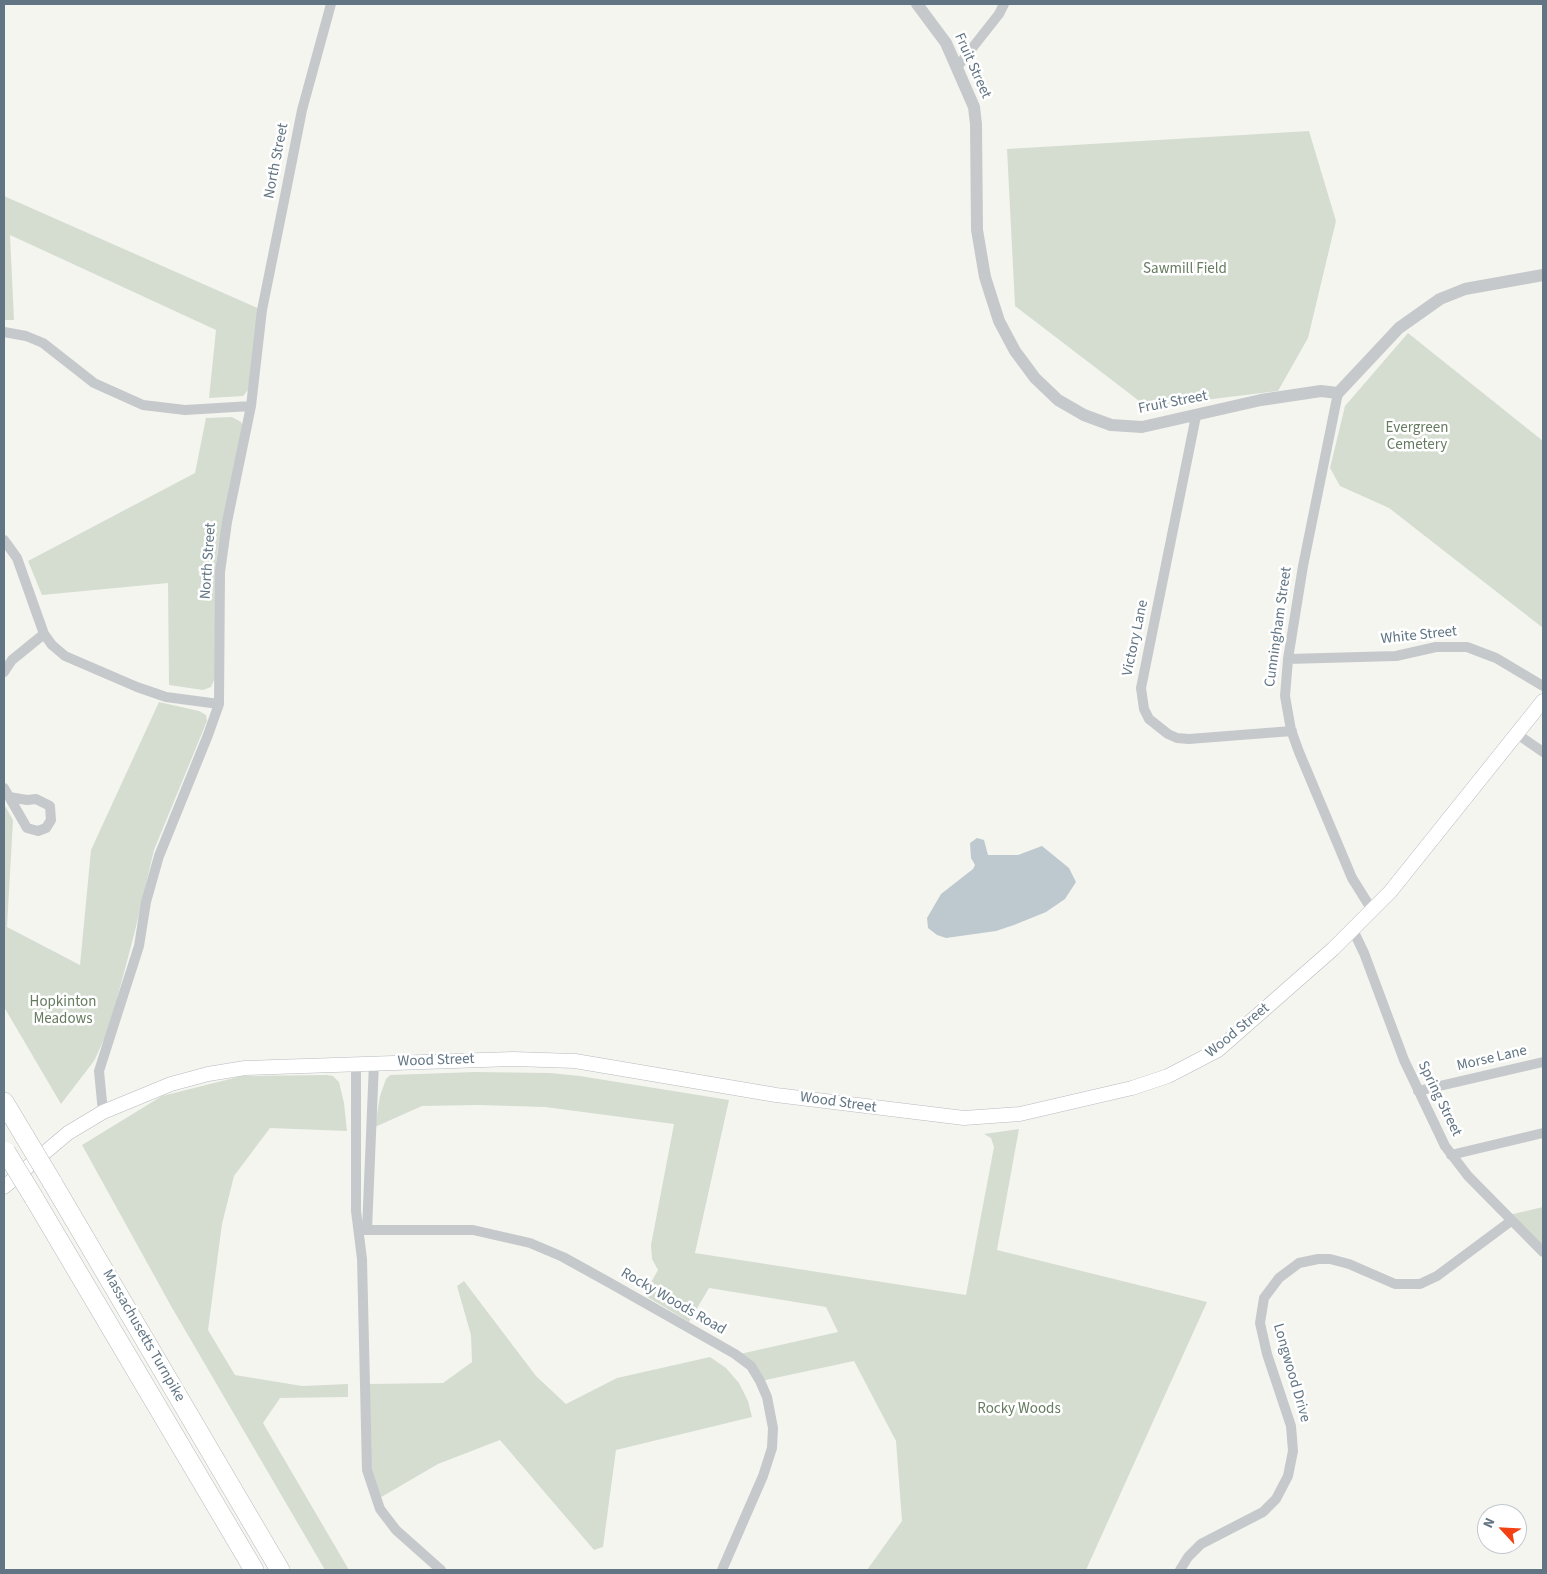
<!DOCTYPE html>
<style>
body{margin:0}
#map{position:relative;width:1547px;height:1574px;overflow:hidden;background:#f5f5f0;font-family:"Source Sans 3",sans-serif}
canvas{display:block}
.frame{position:absolute;inset:0;border:5px solid #617584;pointer-events:none}
.north{position:absolute;left:1477px;top:1504px;width:50px;height:50px;box-sizing:border-box;background:#fff;border:1px solid #c0c8ce;border-radius:50%;rotate:295deg;font-size:14px;font-weight:700;line-height:20px;text-align:center;color:#617584}
.north::after{content:'';display:block;margin:auto;width:18px;height:22px;background:#f24112;clip-path:polygon(50% 0,100% 100%,50% 72%,0 100%)}
</style>
<div id="map">
<canvas width="1547" height="1574"></canvas>
<div class="frame"></div>
<div class="north">N</div>
</div>
<script>
const g = document.querySelector('canvas').getContext('2d');
g.lineJoin = 'round';
function fillPath(path, color) {
  g.fillStyle = color;
  g.fill(path, 'evenodd');
}
function poly(rows) {
  const path = new Path2D();
  for (const r of rows) {
    path.moveTo(r[0], r[1]);
    for (let i = 2; i < r.length; i += 2) path.lineTo(r[i], r[i + 1]);
  }
  return path;
}
function strokePath(path, color, width, dash) {
  g.strokeStyle = color;
  g.lineWidth = width;
  g.lineCap = dash ? 'butt' : 'round';
  g.setLineDash(dash || []);
  g.stroke(path);
}
function label(font, color, halo, rows, align = 'center') {
  g.font = font + ' "Source Sans 3",sans-serif';
  g.lineWidth = 5;
  g.setLineDash([]);
  g.textBaseline = 'middle';
  g.strokeStyle = halo;
  g.fillStyle = color;
  for (const [text, x, y, turn = 0] of rows) {
    g.save();
    g.translate(x, y);
    g.rotate((+turn || 0) * Math.PI / 180);
    g.textAlign = isNaN(turn) ? turn : align;
    if (halo) g.strokeText(text, 0, 0);
    g.fillText(text, 0, 0);
    g.restore();
  }
}
fillPath(poly([
 [1309,131,1336,221,1308,338,1278,391,1147,407,1015,306,1007,149],
 [4,196,262,310,248,390,243,396,209,398,216,330,10,235,14,320,4,320],
 [1408,333,1543,441,1543,628,1389,508,1340,486,1330,468,1345,406],
 [232,417,241,422,243,426,217,554,215,595,215,678,211,687,203,690,169,685,168,583,42,595,28,561,195,473,206,418],
 [159,702,199,711,206,715,207,721,154,850,134,935,109,1029,94,1061,61,1104,4,1007,4,804,13,820,7,927,80,965,91,850],
 [475,1072,550,1073,580,1076,729,1100,695,1253,966,1295,994,1147,991,1138,984,1134,1019,1129,997,1250,1207,1302,1086,1570,867,1570,902,1521,896,1441,854,1361,761,1381,740,1354,838,1332,826,1307,709,1288,689,1322,644,1295,658,1270,652,1259,651,1245,674,1124,545,1107,478,1105,422,1106,375,1127,380,1096,386,1079,390,1075],
 [327,1075,333,1076,339,1082,344,1103,347,1131,270,1128,234,1176,222,1224,208,1330,235,1375,302,1386,348,1384,348,1397,280,1398,263,1423,349,1570,325,1570,171,1306,82,1145,162,1096,242,1076],
 [1543,1207,1543,1247,1509,1215],
 [464,1281,536,1376,566,1404,617,1378,710,1357,726,1368,739,1383,748,1401,752,1417,616,1450,603,1547,594,1550,500,1440,438,1464,378,1499,373,1490,366,1384,443,1383,472,1362,471,1335,457,1286]
]), '#d5ddd1');
fillPath(poly([
 [977,838,984,840,988,855,1018,855,1042,846,1069,868,1076,882,1065,899,1046,912,1014,925,996,931,946,938,937,935,928,928,927,918,941,894,973,869,975,865,971,858,970,843]
]), '#bdc9ce');
const secondary = poly([
 [4,1187,68,1133,103,1112,171,1084,208,1074,245,1068,513,1059,575,1061,776,1095,964,1118,1020,1114,1132,1088,1168,1076,1218,1050,1333,949,1390,892,1543,701]
]);
const motorway = poly([
 [4,1102,25,1137],
 [52,1182,280,1570],
 [34,1198,254,1570]
]);
strokePath(secondary, '#b5bbbf', 15);
strokePath(motorway, '#b5b9bc', 20);
strokePath(poly([
 [958,66,999,14,1004,4],
 [4,332,26,336,43,343,94,383,143,405,185,410,251,406],
 [1338,393,1303,566,1288,659,1285,696,1291,730,1299,752,1352,878,1372,910],
 [1196,416,1141,688,1144,709,1149,719,1168,734,1177,738,1189,739,1292,731],
 [4,540,17,558,44,634,52,645,65,656,137,687,166,697,219,704],
 [1288,659,1396,656,1436,647,1467,647,1496,658,1543,686],
 [4,672,12,660,44,634],
 [1517,734,1543,752],
 [4,788,27,828,38,831,46,828,51,820,50,806,36,799,27,800,9,797],
 [1353,930,1364,953,1404,1060,1445,1146,1468,1176,1543,1252],
 [356,1063,356,1211,362,1259,367,1470,380,1509,396,1530,441,1570],
 [1418,1091,1543,1062],
 [103,1112,99,1071,139,946,146,902,159,856,208,735,219,704,220,572,227,522,251,406,262,310,287,186,302,110,331,4],
 [1451,1155,1543,1133],
 [359,1230,473,1230,530,1243,563,1257,610,1283,735,1354,751,1366,760,1381,767,1397,773,1428,772,1448,763,1476,722,1570],
 [367,1230,374,1063],
 [1180,1570,1188,1557,1201,1544,1263,1512,1276,1499,1288,1476,1293,1451,1291,1426,1267,1354,1260,1323,1264,1298,1279,1278,1299,1263,1318,1259,1330,1259,1349,1264,1395,1284,1420,1284,1437,1276,1511,1221]
]), '#c6c9cc', 10);
strokePath(poly([
 [917,4,946,43,974,107,976,124,977,230,985,277,999,321,1015,351,1035,378,1058,400,1084,415,1111,425,1142,427,1261,400,1321,391,1338,393,1399,328,1440,299,1465,289,1543,275]
]), '#c6c9cc', 12);
strokePath(secondary, '#fff', 14);
strokePath(motorway, '#fff', 19);
const motorwayBridge = poly([
 [25,1137,52,1182],
 [6,1152,34,1198]
]);
strokePath(motorwayBridge, '#b5b9bc', 20, []);
strokePath(motorwayBridge, '#fff', 19);
label('15px', '#617584', '#fff', [
 ["Fruit Street",972,66,66],
 ["North Street",277,161,-79],
 ["Fruit Street",1173,403,-11],
 ["North Street",209,561,-86],
 ["Cunningham Street",1279,627,-82],
 ["White Street",1419,636,-6],
 ["Victory Lane",1136,638,-78],
 ["Wood Street",1238,1031,-39],
 ["Morse Lane",1492,1059,-13],
 ["Wood Street",436,1061,-2],
 ["Spring Street",1439,1099,64],
 ["Wood Street",838,1103,8],
 ["Rocky Woods Road",673,1302,30],
 ["Massachusetts Turnpike",143,1336,60],
 ["Longwood Drive",1291,1373,74]
]);
label('15px', '#667b60', '#fff', [
 ["Sawmill Field",1185,270],
 ["Evergreen",1417,429],
 ["Cemetery",1417,446],
 ["Hopkinton",63,1003],
 ["Meadows",63,1020],
 ["Rocky Woods",1019,1410]
]);
</script>
